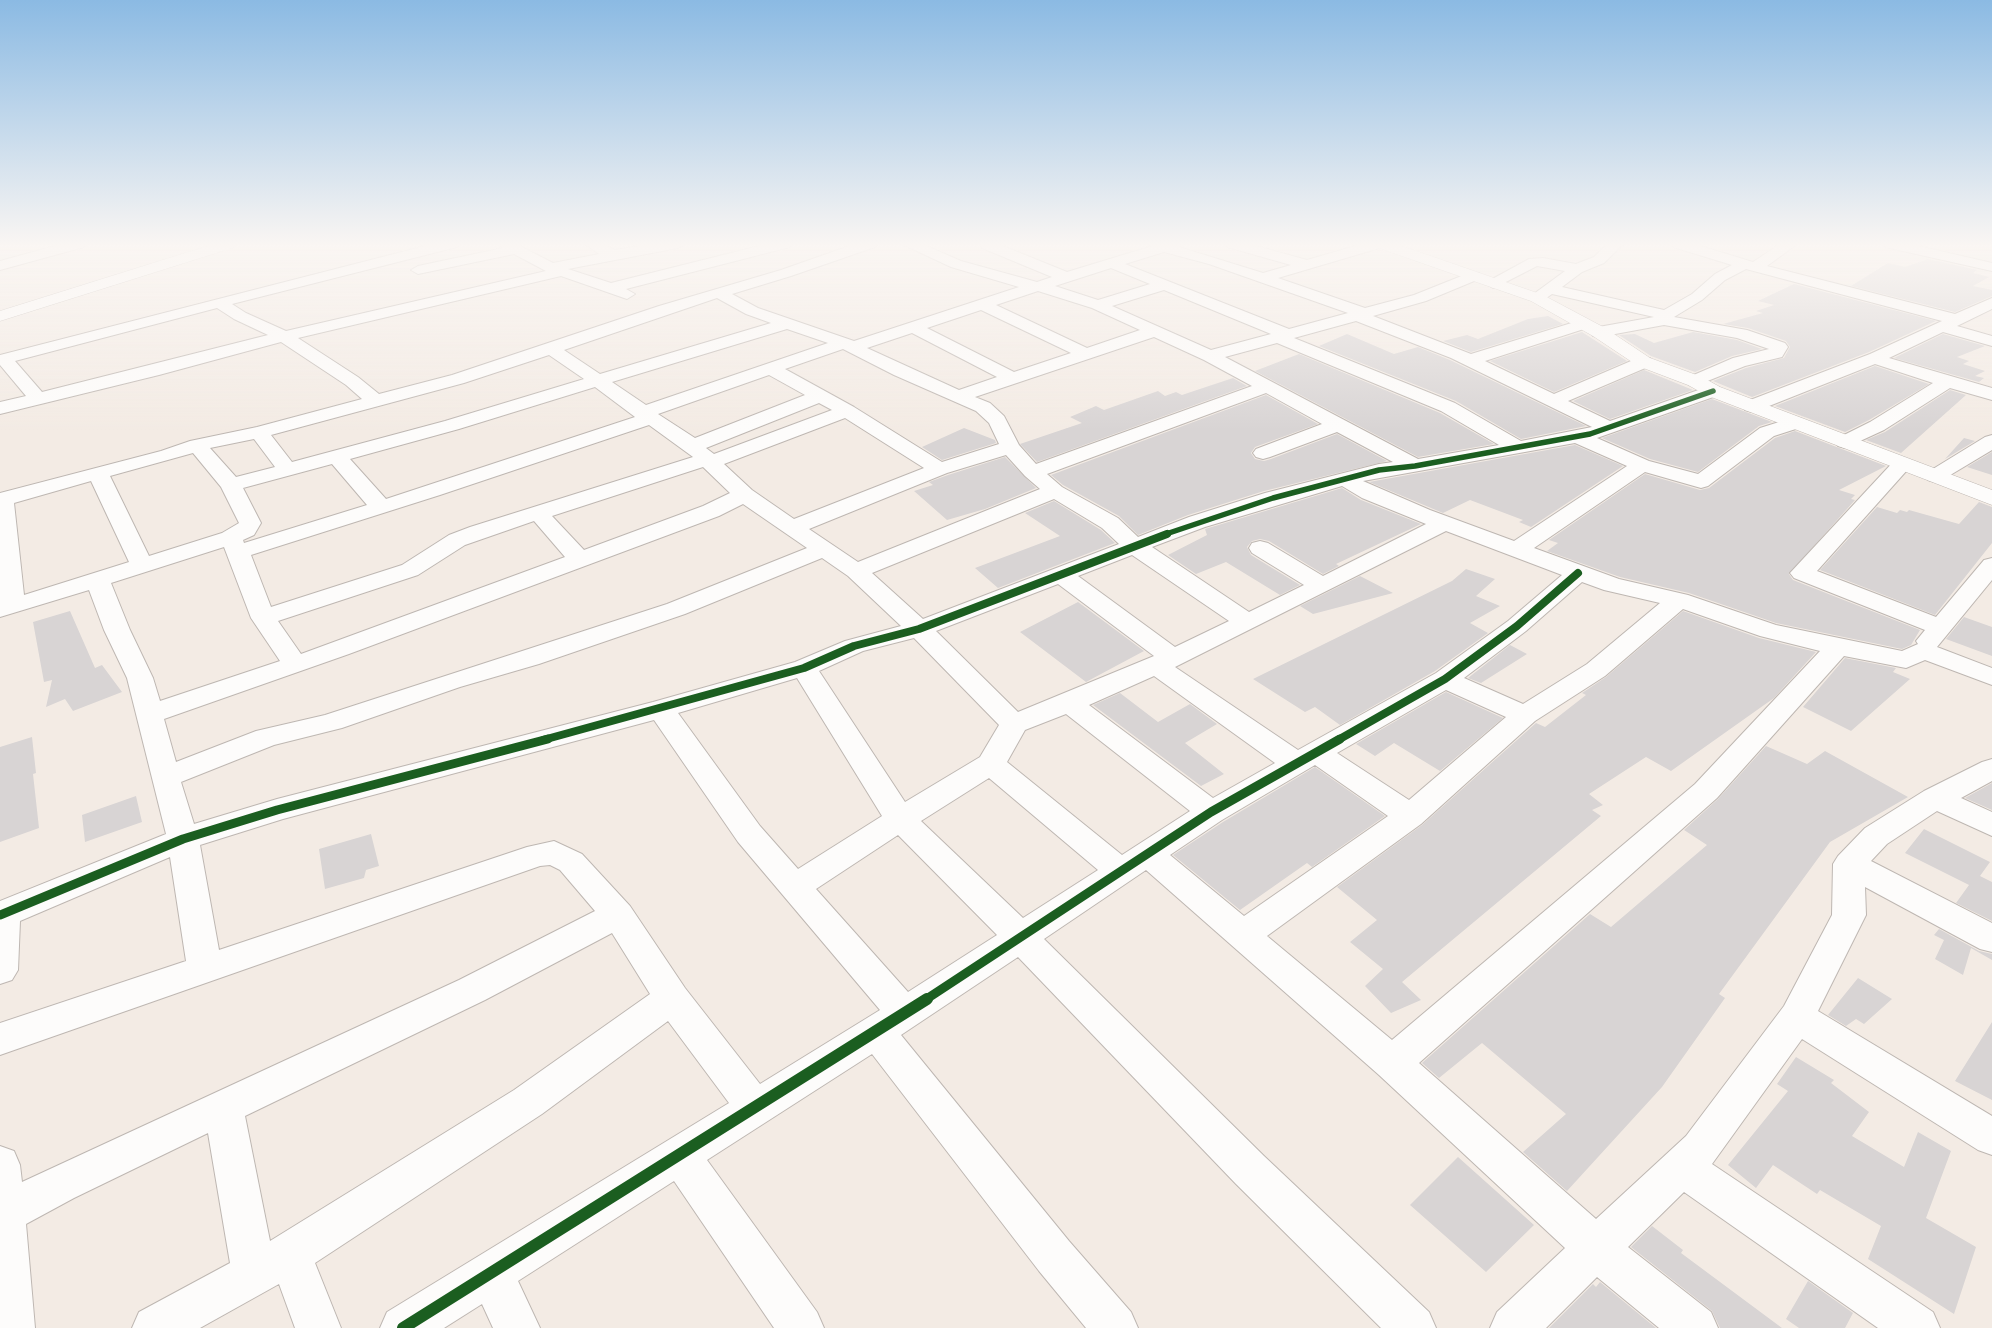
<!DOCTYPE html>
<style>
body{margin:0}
canvas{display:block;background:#f3ebe4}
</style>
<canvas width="1992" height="1328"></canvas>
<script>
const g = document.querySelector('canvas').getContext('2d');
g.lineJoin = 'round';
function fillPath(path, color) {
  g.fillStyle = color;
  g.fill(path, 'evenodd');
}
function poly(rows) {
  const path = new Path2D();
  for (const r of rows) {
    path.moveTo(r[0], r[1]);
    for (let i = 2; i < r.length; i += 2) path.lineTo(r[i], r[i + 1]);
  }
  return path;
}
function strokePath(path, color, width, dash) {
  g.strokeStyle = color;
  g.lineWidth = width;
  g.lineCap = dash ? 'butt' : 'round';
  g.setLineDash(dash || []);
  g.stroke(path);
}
fillPath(poly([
 [1928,259,1977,270,1973,273,1989,277,1973,286,1992,290,1992,296,1955,312,1851,286,1888,263,1905,267],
 [1794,284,1936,321,1869,352,1752,397,1713,381,1746,368,1784,358,1790,347,1786,341,1748,328,1723,324,1763,313,1756,311,1774,305,1758,301],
 [1548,316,1563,324,1471,352,1443,341,1467,335,1478,339,1528,319],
 [1582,332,1627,361,1554,392,1490,361],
 [1693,332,1737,340,1762,349,1732,356,1695,372,1651,356,1619,335,1635,334,1654,343],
 [1347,334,1394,354,1418,347,1450,360,1586,426,1521,439,1456,401,1319,346],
 [1943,334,1985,346,1957,357,1969,361,1963,364,1985,371,1975,376,1984,378,1979,382,1894,358],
 [1299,354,1440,413,1494,444,1418,457,1255,371],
 [1875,366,1929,384,1869,420,1845,432,1775,406],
 [1644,370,1693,390,1610,419,1573,401],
 [1233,378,1247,386,1037,462,1020,444,1082,423,1070,417,1096,406,1104,410,1158,391,1165,396,1176,392,1182,395],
 [1950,390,1966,395,1901,453,1866,440,1885,432],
 [1266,395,1318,424,1255,447,1251,453,1255,459,1264,461,1271,459,1337,434,1387,461,1264,491,1188,515,1138,535,1119,516,1063,485,1051,475],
 [1712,399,1772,422,1759,426,1698,472,1650,459,1602,438],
 [964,428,995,440,996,443,942,460,922,447],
 [1795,431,1886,466,1839,490,1855,495,1851,499,1855,500,1789,574,1793,580,1920,630,1911,645,1902,649,1776,623,1689,593,1620,577,1547,551,1558,543,1549,540,1645,474,1700,490,1709,488,1775,438],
 [1964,438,1975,441,1945,459],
 [1575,445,1623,466,1531,527,1519,522,1523,520,1470,500,1443,513,1369,482],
 [1992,452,1992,475,1967,467],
 [1005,457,1036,488,985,509,947,520,914,491,933,485,929,482,948,475],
 [1342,488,1361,500,1421,524,1336,564,1339,566,1323,574,1269,541,1260,539,1252,541,1247,547,1251,555,1300,585,1280,595,1226,562,1196,574,1168,555,1207,535,1205,529],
 [1054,501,1101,530,1115,543,998,588,975,568,1060,536,1025,513],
 [1979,502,1992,507,1992,543,1935,615,1820,570,1877,507,1897,513,1900,510,1907,512,1909,510,1959,524],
 [1466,569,1495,579,1476,596,1500,606,1470,623,1488,633,1435,671,1340,725,1315,707,1305,712,1253,679,1452,581],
 [1360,576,1393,593,1313,614,1300,606],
 [1078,602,1144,651,1086,682,1020,632],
 [70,611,95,668,102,665,122,692,73,711,65,699,46,707,52,680,44,682,33,622],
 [1683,611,1759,638,1816,652,1774,698,1671,771,1646,757,1589,794,1603,805,1592,810,1601,816,1402,982,1421,1000,1391,1013,1365,986,1383,969,1350,942,1377,920,1337,887,1422,825,1536,723,1545,727,1586,695,1582,693,1606,677],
 [1964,617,1992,627,1992,656,1946,639],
 [1510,645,1527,654,1481,683,1468,678],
 [1845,658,1896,668,1893,672,1910,679,1851,731,1803,707],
 [1446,692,1503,718,1440,771,1394,743,1375,756,1356,744],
 [1120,693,1158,722,1190,704,1217,724,1185,743,1224,774,1201,786,1093,705],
 [32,737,36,773,33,774,39,828,0,842,0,747],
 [1766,746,1807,764,1825,751,1908,797,1830,842,1719,994,1725,998,1662,1087,1567,1191,1523,1152,1566,1114,1482,1043,1439,1078,1422,1063,1590,914,1611,927,1707,845,1684,830,1718,799],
 [1315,767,1385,816,1312,867,1307,863,1240,910,1173,855,1223,822],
 [1992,783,1992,810,1965,798],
 [136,796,142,822,85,842,82,815],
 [1924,829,1990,862,1980,876,1992,882,1992,921,1956,903,1969,885,1905,853],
 [371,834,379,866,366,870,364,878,325,889,319,849],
 [1939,929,1979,951,1992,954,1992,960,1971,948,1963,975,1935,959,1944,940,1934,935],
 [1858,978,1892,999,1864,1024,1856,1019,1846,1026,1828,1015],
 [1992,1022,1992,1100,1955,1081],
 [1796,1057,1834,1080,1831,1083,1869,1112,1852,1136,1904,1167,1918,1132,1951,1151,1926,1218,1976,1247,1954,1314,1868,1259,1881,1226,1820,1190,1817,1194,1773,1165,1756,1188,1728,1165,1788,1091,1777,1084],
 [1458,1157,1534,1225,1486,1272,1410,1205],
 [1652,1226,1683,1250,1681,1253,1782,1328,1720,1328,1712,1311,1631,1247],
 [1808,1281,1853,1313,1845,1328,1799,1328,1786,1319],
 [1600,1282,1656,1328,1549,1328,1593,1284,1596,1287]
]), '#d8d4d4');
const minor = poly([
 [62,244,86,244,84,247,0,270,0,261,62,244],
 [433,244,459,244,457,247,232,304,246,313,286,331,546,271,514,254,418,274,411,270,418,266,503,248,498,244,516,244,553,263,599,254,585,244,603,244,615,250,651,244,685,244,678,248,568,269,611,283,767,244,792,244,790,247,626,289,635,294,627,299,561,276,298,338,358,377,379,394,452,375,659,306,781,270,855,244,877,244,875,247,791,276,732,294,758,308,854,341,1019,287,951,267,902,244,922,244,961,261,1037,282,1052,277,982,248,980,245,998,244,1067,272,1159,244,1182,244,1179,247,1263,273,1291,265,1227,247,1225,244,1249,244,1307,260,1362,244,1385,244,1383,247,1278,278,1365,308,1414,295,1469,273,1479,273,1481,276,1479,279,1426,301,1373,316,1471,354,1578,321,1590,321,1592,324,1590,327,1485,361,1554,394,1638,358,1650,358,1653,362,1650,366,1568,401,1610,421,1707,387,1719,387,1722,391,1719,395,1597,438,1649,461,1698,474,1760,428,1795,417,1802,419,1805,423,1802,427,1774,436,1708,486,1701,488,1645,472,1534,548,1619,579,1688,595,1776,625,1902,651,1918,644,1916,641,1925,630,1794,578,1790,573,1895,460,1902,458,1909,460,1912,464,1909,468,1817,571,1936,617,1984,560,1992,558,1992,580,1937,647,1992,668,1992,685,1925,660,1906,668,1844,656,1717,798,1419,1063,1596,1219,1686,1136,1784,1006,1832,915,1833,864,1838,856,1865,828,1924,791,1982,762,1992,759,1992,781,1961,798,1992,812,1992,836,1937,811,1887,844,1871,861,1992,923,1992,952,1980,949,1865,887,1866,915,1818,1011,1992,1116,1992,1155,1978,1150,1802,1039,1712,1164,1933,1312,1940,1328,1878,1328,1684,1192,1628,1247,1711,1312,1718,1328,1659,1328,1597,1277,1546,1328,1490,1328,1497,1312,1565,1248,1379,1075,1146,870,1044,939,1264,1156,1429,1312,1436,1328,1381,1328,1236,1184,1018,957,901,1035,1069,1241,1131,1312,1138,1328,1086,1328,1039,1271,872,1054,707,1160,817,1312,824,1328,774,1328,674,1181,518,1281,540,1328,493,1328,482,1304,444,1328,380,1328,387,1312,729,1103,668,1021,542,1114,315,1263,341,1328,295,1328,279,1284,200,1328,132,1328,139,1312,230,1263,208,1133,74,1198,26,1224,35,1328,0,1328,0,1146,14,1151,20,1165,22,1182,459,980,595,911,560,870,550,865,540,866,0,1055,0,1023,186,961,170,857,20,921,18,970,12,980,0,984,0,901,166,834,127,678,104,630,89,590,0,617,0,493,161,451,190,441,257,427,362,399,346,385,281,342,159,375,0,414,0,402,26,396,0,365,0,355,433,244],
 [1164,252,1209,264,1348,313,1289,329,1125,264,1164,252],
 [1111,268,1150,284,1098,300,1055,286,1111,268],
 [1164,290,1271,334,1211,350,1112,306,1164,290],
 [1038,291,1092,308,1140,330,1087,348,996,305,1038,291],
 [717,298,746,314,771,323,600,374,564,350,717,298],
 [217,308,234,319,268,335,42,392,15,361,217,308],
 [981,310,1071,353,1014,372,927,328,981,310],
 [1356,321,1451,358,1592,427,1521,441,1455,403,1294,338,1356,321],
 [787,329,828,343,646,405,612,382,787,329],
 [912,333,997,377,959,390,867,348,912,333],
 [1154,337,1204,360,1252,386,1036,464,1019,445,1004,416,990,403,975,397,1154,337],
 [1277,343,1441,411,1499,445,1418,459,1225,357,1277,343],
 [843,349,894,375,976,411,989,423,999,444,942,462,854,407,785,369,843,349],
 [549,355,584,379,445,421,292,462,271,435,464,383,549,355],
 [769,375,805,395,695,438,658,414,769,375],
 [595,387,635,417,386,499,350,459,459,429,595,387],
 [1266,393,1322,424,1256,449,1253,453,1256,457,1263,459,1270,457,1337,432,1393,462,1379,464,1265,493,1189,517,1138,537,1118,518,1062,487,1047,474,1266,393],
 [819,403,832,410,714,454,706,448,819,403],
 [845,418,924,468,794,519,752,490,724,464,845,418],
 [649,425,693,457,470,527,449,535,402,565,271,607,251,555,440,495,649,425],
 [254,439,275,467,236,477,210,448,254,439],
 [1575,443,1627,466,1514,541,1430,510,1363,481,1575,443],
 [193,453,221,487,239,523,222,533,149,556,110,476,193,453],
 [1006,455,1025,476,1040,489,858,562,809,529,947,473,1006,455],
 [332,464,367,505,244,543,243,540,254,535,261,523,243,488,332,464],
 [703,467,730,493,703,506,584,550,552,516,703,467],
 [91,481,129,562,24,595,14,503,91,481],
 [1342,486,1362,498,1426,524,1323,576,1268,543,1260,541,1252,543,1249,548,1252,553,1304,585,1249,612,1152,547,1205,527,1342,486],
 [1054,499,1102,528,1119,544,923,619,872,573,1054,499],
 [743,504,807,548,667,604,325,715,256,731,176,762,164,719,349,654,719,516,743,504],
 [534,521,565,557,301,654,278,621,418,575,465,545,534,521],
 [1446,531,1562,575,1508,621,1436,673,1298,750,1175,667,1446,531],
 [224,547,251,618,280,661,160,701,153,678,130,630,111,583,224,547],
 [1132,555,1229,621,1175,647,1078,576,1132,555],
 [822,558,848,576,901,626,845,641,795,662,653,702,277,799,194,824,181,782,274,745,342,728,460,687,539,664,685,614,822,558],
 [1582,582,1604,590,1660,603,1587,664,1523,704,1464,678,1526,631,1582,582],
 [1058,584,1154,656,1018,712,936,631,1058,584],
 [1683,609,1760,636,1820,651,1695,784,1392,1040,1267,936,1421,824,1535,721,1605,676,1683,609],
 [914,638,999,725,980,757,905,802,819,671,863,651,914,638],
 [1154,676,1275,763,1213,798,1089,705,1154,676],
 [797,678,882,816,798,869,760,826,678,713,797,678],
 [1446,690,1506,717,1409,800,1337,753,1446,690],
 [1066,714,1190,811,1122,855,1007,762,1025,730,1066,714],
 [654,720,738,842,880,1010,760,1084,685,988,630,906,582,854,554,841,527,847,219,950,200,845,283,819,654,720],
 [1315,765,1388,816,1244,916,1170,855,1222,820,1315,765],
 [989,778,1098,870,1023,918,921,821,989,778],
 [898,835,997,935,908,992,816,889,898,835],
 [612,933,650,994,514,1090,270,1241,245,1116,485,1000,612,933],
 [1607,244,1623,244,1604,263,1582,272,1562,287,1664,310,1692,294,1715,274,1732,265,1673,247,1671,244,1694,244,1753,262,1780,244,1797,244,1767,266,1955,314,1992,298,1992,309,1957,326,1992,336,1992,346,1943,332,1889,358,1992,388,1992,400,1950,388,1884,430,1845,448,1838,446,1835,442,1838,438,1870,422,1933,383,1875,364,1759,410,1752,412,1745,410,1743,406,1745,402,1870,354,1942,321,1746,269,1725,280,1702,300,1674,317,1747,330,1785,343,1788,347,1782,357,1745,366,1695,386,1689,385,1686,381,1689,377,1733,358,1769,349,1737,338,1664,325,1599,337,1593,336,1591,332,1593,328,1654,317,1552,294,1545,299,1535,299,1532,296,1535,293,1565,271,1537,266,1498,286,1493,288,1485,283,1529,259,1543,258,1576,264,1594,257,1607,244],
 [1883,244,1910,244,1992,263,1992,271,1885,247,1883,244],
 [1992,435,1992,450,1942,480,1935,482,1928,480,1925,476,1928,472,1985,437,1992,435]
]);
const tertiary = poly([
 [214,244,237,244,235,247,0,321,0,311,214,244],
 [1374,244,1396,244,1543,295,1605,328,1650,358,1702,377,1720,387,1992,490,1992,505,1706,395,1688,385,1638,366,1593,336,1531,301,1376,247,1374,244]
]);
strokePath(minor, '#beb7b2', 2);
strokePath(tertiary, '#beb7b2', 1);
fillPath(minor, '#fdfcfb');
fillPath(tertiary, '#fdfcfb');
strokePath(poly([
 [1163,535,1273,498,1379,470,1415,466,1590,434,1713,391]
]), '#1b5e20', 5.5);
strokePath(poly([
 [543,740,804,668,854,646,919,629,1167,534],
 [1338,740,1445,679,1517,626,1578,573]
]), '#1b5e20', 8);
strokePath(poly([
 [0,915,183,839,277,810,548,739],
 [925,1000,1211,812,1340,739]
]), '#1b5e20', 9);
strokePath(poly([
 [403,1328,927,999]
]), '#1b5e20', 12);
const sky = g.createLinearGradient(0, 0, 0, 430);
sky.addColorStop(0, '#8bbae3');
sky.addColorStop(0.57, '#faf6f3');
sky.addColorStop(1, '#faf6f300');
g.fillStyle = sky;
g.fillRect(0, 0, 1992, 430);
</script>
